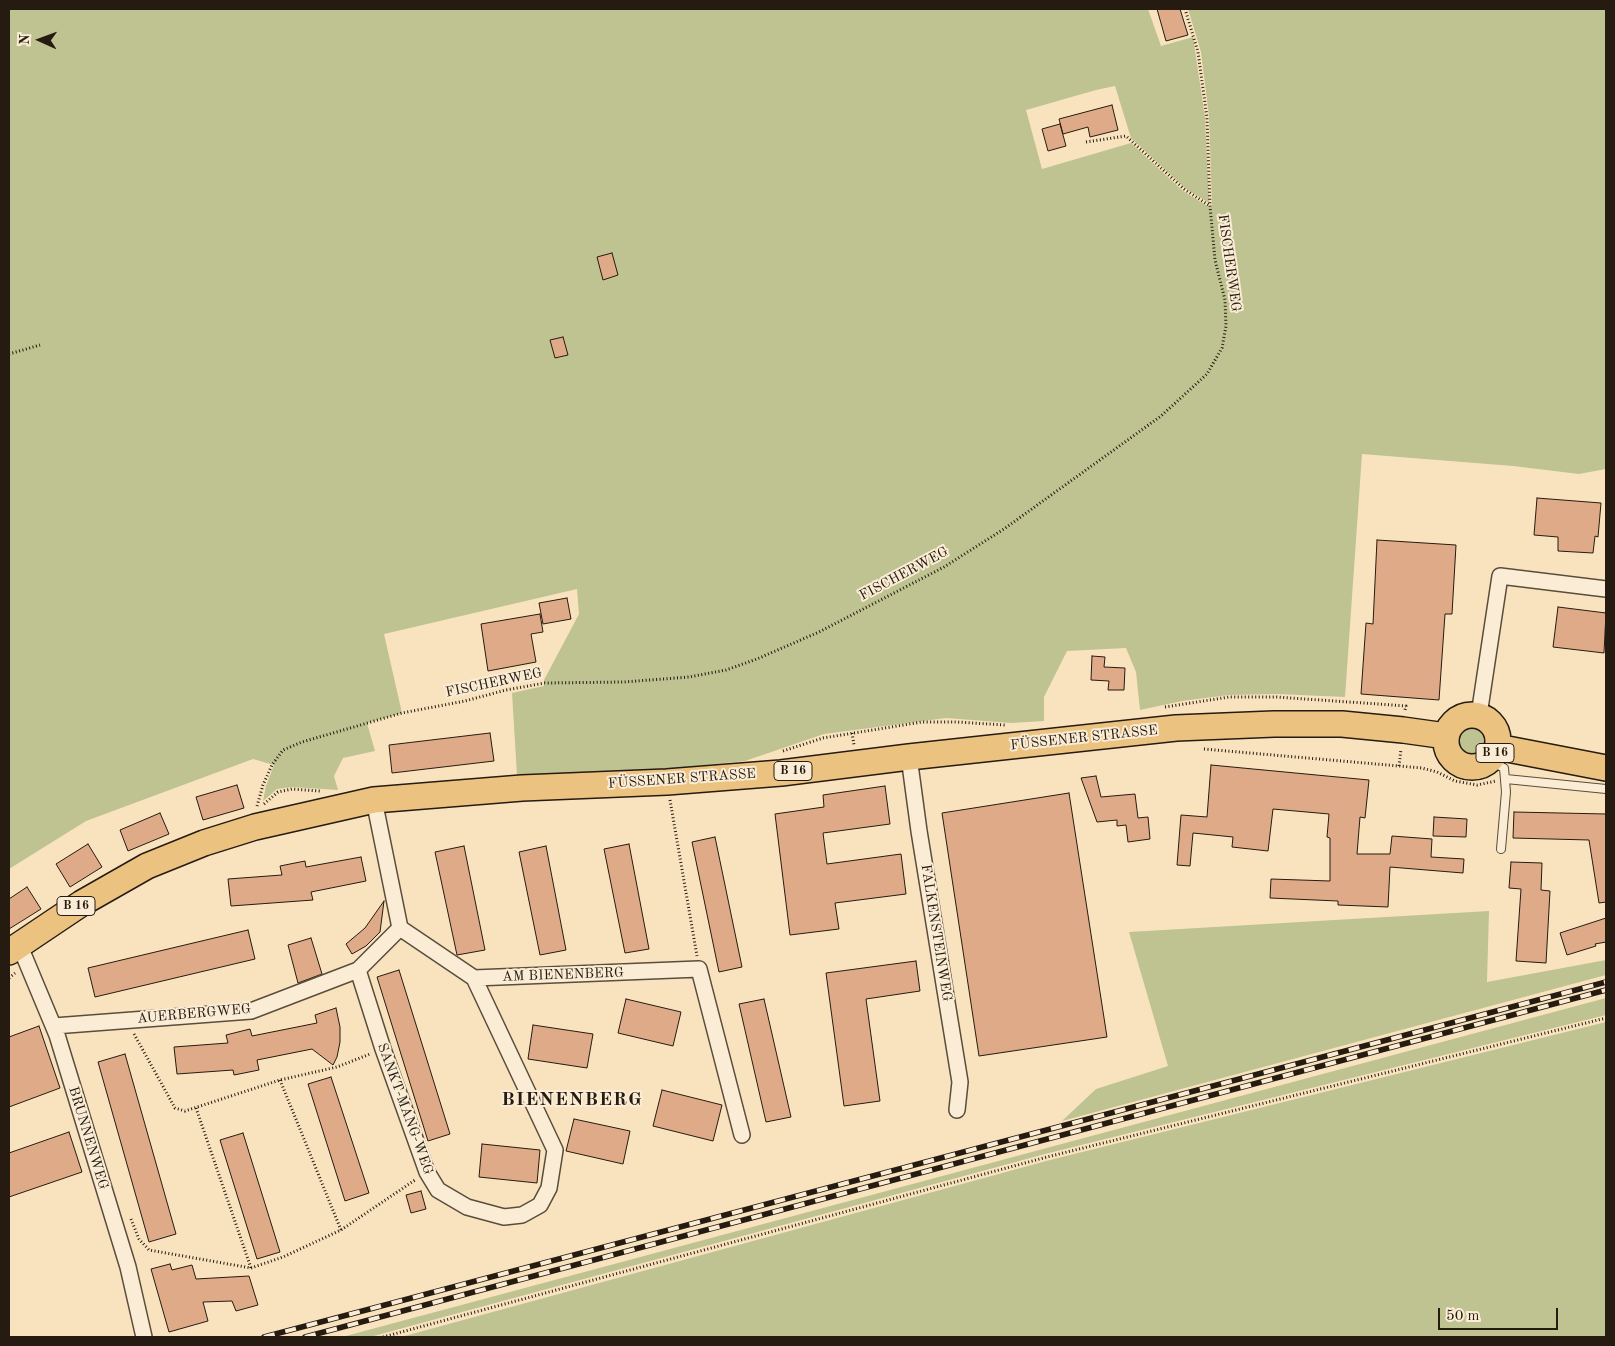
<!DOCTYPE html>
<meta charset="utf-8">
<style>
body{margin:0}
#map{position:relative;width:1615px;height:1346px;overflow:hidden;background:#f9e3bf;font-family:"Old Standard TT",serif}
canvas{display:block}
.frame{position:absolute;inset:0;border:10px solid #251b11;pointer-events:none}
.north{position:absolute;left:15px;top:15px;width:50px;height:50px;-webkit-text-stroke:4px #fbedd5;paint-order:stroke;rotate:272deg;font-size:14px;font-weight:700;line-height:20px;text-align:center;color:#251b11}
.north::after{content:'';display:block;margin:auto;width:18px;height:22px;background:#251b11;clip-path:polygon(50% 0,100% 100%,50% 72%,0 100%)}
.scale{position:absolute;left:1438px;top:1308px;width:120px;height:22px;box-sizing:border-box;border:2px solid #251b11;border-top:0;padding-left:6px;font-size:15px;line-height:18px;white-space:nowrap;color:#251b11;-webkit-text-stroke:4px #fbedd5;paint-order:stroke}
</style>
<div id="map">
<canvas width="1615" height="1346"></canvas>
<div class="frame"></div>
<div class="north">N</div>
<div class="scale">50 m</div>
</div>
<script>
const g = document.querySelector('canvas').getContext('2d');
g.lineJoin = 'round';
function fillPath(path, color) {
  g.fillStyle = color;
  g.fill(path, 'evenodd');
}
function poly(rows) {
  const path = new Path2D();
  for (const r of rows) {
    if (r.length === 3) {
      path.moveTo(r[0] + r[2], r[1]);
      path.arc(r[0], r[1], r[2], 0, 2 * Math.PI);
      continue;
    }
    path.moveTo(r[0], r[1]);
    for (let i = 2; i < r.length; i += 2) path.lineTo(r[i], r[i + 1]);
  }
  return path;
}
function strokePath(path, color, width, dash) {
  g.strokeStyle = color;
  g.lineWidth = width;
  g.lineCap = dash ? 'butt' : 'round';
  g.setLineDash(dash || []);
  g.stroke(path);
}
function label(font, color, halo, rows, align = 'center') {
  g.font = font + ' "Old Standard TT",serif';
  g.lineWidth = 4;
  g.setLineDash([]);
  g.textBaseline = 'middle';
  g.strokeStyle = halo;
  g.fillStyle = color;
  for (const [text, x, y, turn = 0] of rows) {
    g.save();
    g.translate(x, y);
    g.rotate((+turn || 0) * Math.PI / 180);
    g.textAlign = isNaN(turn) ? turn : align;
    if (halo) g.strokeText(text, 0, 0);
    g.fillText(text, 0, 0);
    g.restore();
  }
}
fillPath(poly([
 [9,9,1148,9,1161,46,1193,37,1205,117,1209,203,1185,188,1131,138,1115,86,1096,90,1026,110,1042,169,1131,143,1183,191,1209,207,1212,206,1209,117,1201,52,1188,9,1606,9,1606,469,1579,474,1513,466,1362,454,1345,697,1277,694,1229,695,1182,701,1140,710,1136,672,1126,648,1067,651,1044,697,1044,721,1011,723,946,718,824,734,745,761,648,771,517,775,512,693,544,686,544,680,579,614,577,589,384,634,402,713,367,723,375,751,343,758,334,776,338,790,292,787,277,789,263,801,266,786,274,765,253,759,86,821,9,869],
 [1473,739,15],
 [1489,911,1487,982,1606,960,1606,975,1062,1121,1096,1089,1168,1066,1129,932],
 [1606,998,1606,1015,1045,1154,370,1337,342,1337],
 [1606,1022,1606,1337,401,1337,1050,1160]
]), '#bec391');
const building = poly([
 [1157,9,1180,9,1188,35,1166,41,1157,9],
 [1112,105,1118,130,1090,137,1088,127,1063,134,1059,119,1112,105],
 [1060,124,1066,146,1048,151,1042,129,1060,124],
 [612,253,618,275,603,280,597,257,612,253],
 [563,337,568,355,555,358,550,340,563,337],
 [1537,498,1601,503,1598,537,1595,536,1593,553,1558,551,1558,537,1534,535,1537,498],
 [1377,540,1456,545,1452,614,1445,614,1439,700,1361,694,1366,623,1373,624,1377,540],
 [567,598,571,619,543,624,539,603,567,598],
 [1558,607,1606,613,1604,653,1553,647,1558,607],
 [540,614,543,632,531,634,536,662,488,671,481,624,540,614],
 [1092,656,1105,657,1104,667,1125,668,1124,690,1108,690,1109,681,1091,680,1092,656],
 [490,733,494,761,392,773,389,745,490,733],
 [1211,765,1369,780,1365,818,1360,817,1357,854,1390,854,1392,836,1432,839,1431,857,1464,859,1463,873,1390,867,1388,907,1338,905,1338,901,1270,898,1271,879,1330,881,1330,838,1327,837,1329,814,1273,809,1268,851,1232,847,1233,837,1193,833,1190,866,1177,865,1181,815,1207,817,1211,765],
 [1096,776,1101,797,1135,794,1138,818,1148,817,1150,839,1128,842,1126,825,1117,826,1117,820,1097,822,1081,778,1096,776],
 [237,785,244,808,203,820,196,797,237,785],
 [885,786,890,824,823,833,827,864,901,854,906,894,835,903,839,929,790,935,775,814,824,807,823,795,885,786],
 [1069,793,1107,1037,979,1056,942,813,1069,793],
 [1514,812,1606,814,1606,902,1599,903,1589,840,1513,838,1514,812],
 [160,813,169,834,128,851,120,830,160,813],
 [1434,817,1467,819,1466,837,1433,836,1434,817],
 [715,837,742,967,719,972,692,842,715,837],
 [88,844,102,867,70,887,56,864,88,844],
 [629,844,649,949,625,953,604,849,629,844],
 [464,846,485,950,457,955,435,852,464,846],
 [546,846,566,950,540,955,519,852,546,846],
 [361,857,366,881,311,892,313,900,231,906,228,879,282,875,280,866,305,861,306,867,361,857],
 [1511,862,1542,863,1541,890,1550,891,1546,963,1516,961,1521,889,1509,888,1511,862],
 [27,887,41,909,9,929,9,899,27,887],
 [384,901,380,932,366,946,352,954,346,944,365,928,384,901],
 [1606,918,1606,942,1595,944,1596,946,1567,955,1560,933,1606,918],
 [248,930,255,959,95,997,88,968,248,930],
 [311,938,322,974,298,983,288,945,311,938],
 [916,961,920,991,866,999,880,1101,844,1106,826,973,916,961],
 [399,970,450,1134,428,1141,377,977,399,970],
 [626,999,681,1012,673,1046,618,1033,626,999],
 [764,999,791,1117,766,1122,739,1004,764,999],
 [336,1008,340,1027,340,1042,337,1057,333,1065,312,1049,257,1060,259,1070,234,1075,233,1070,177,1074,174,1047,228,1043,226,1035,250,1029,252,1036,317,1023,315,1015,336,1008],
 [533,1025,593,1034,587,1068,528,1059,533,1025],
 [39,1026,60,1088,9,1107,9,1037,39,1026],
 [125,1054,176,1234,149,1242,98,1062,125,1054],
 [331,1077,369,1193,345,1201,308,1084,331,1077],
 [662,1090,722,1105,713,1141,653,1126,662,1090],
 [574,1119,630,1131,623,1164,566,1151,574,1119],
 [69,1132,82,1172,9,1197,9,1153,69,1132],
 [243,1133,280,1252,257,1259,220,1140,243,1133],
 [482,1144,540,1150,537,1183,479,1177,482,1144],
 [421,1191,426,1209,411,1213,406,1195,421,1191],
 [170,1264,172,1270,192,1265,196,1279,249,1276,258,1305,236,1311,232,1301,203,1302,208,1321,169,1332,151,1269,170,1264]
]);
fillPath(building, '#dfaa88');
strokePath(building, '#251b11', 1);
const service = poly([
 [1485,763,1498,765,1504,768,1506,792,1501,849],
 [1506,779,1606,789]
]);
const minor = poly([
 [1479,715,1500,576,1606,589],
 [909,757,919,831,960,1082,957,1110],
 [374,800,400,928,474,978,699,969,742,1135],
 [19,944,57,1035,128,1267,144,1337],
 [358,970,383,1049,427,1172,438,1190,467,1207,504,1217,522,1215,540,1205,549,1188,555,1150,474,978],
 [54,1026,251,1011,358,970,400,928]
]);
const primary = poly([
 [1472,741,26],
 [1497,747,1606,768],
 [9,952,82,903,147,866,204,843,255,827,374,800,522,788,667,782,781,773,909,757,1176,728,1274,724,1342,724,1403,730,1446,736]
]);
strokePath(service, '#5a4d3c', 10);
strokePath(minor, '#5a4d3c', 18);
strokePath(primary, '#251b11', 28);
strokePath(poly([
 [1086,142,1126,136,1184,189,1210,206],
 [9,354,40,345],
 [1165,707,1229,697,1277,697,1406,706,1405,710],
 [852,733,854,745],
 [1204,749,1422,768,1437,772,1455,781,1477,785,1496,781],
 [783,751,823,738,922,722,957,722,1005,725],
 [1399,766,1401,749],
 [670,800,697,956],
 [264,804,278,792,292,789,320,791],
 [257,806,263,785,272,765,283,750,302,742,402,713,465,701,506,690,545,683,624,682,689,677,726,670,757,659,819,632,944,567,1004,529,1161,416,1207,374,1222,348,1226,326,1225,300,1215,260,1210,206,1207,118,1198,52,1185,9],
 [9,978,15,973],
 [134,1034,175,1108,185,1111,280,1080,337,1067,370,1054],
 [280,1080,341,1230],
 [196,1108,251,1268],
 [131,1219,139,1239,149,1250,251,1268,283,1257,341,1230,415,1180],
 [383,1337,1047,1157,1606,1018]
]), '#251b11', 3, [1, 2.5]);
strokePath(service, '#fbedd5', 8);
strokePath(minor, '#fbedd5', 15);
strokePath(primary, '#ecc280', 25);
const rail = poly([
 [264,1337,1606,982],
 [305,1337,1606,990]
]);
strokePath(rail, '#251b11', 5.5);
strokePath(rail, '#fbedd5', 4, [11]);
for (const [x, y, w] of [
 [1495,753,38],
 [793,771,38],
 [76,906,38]
]) {
  const box = new Path2D();
  box.roundRect(x - w / 2, y - 9.5, w, 19, 4);
  g.fillStyle = '#fbedd5';
  g.fill(box);
  strokePath(box, '#251b11', 1);
}
label('bold 12px', '#251b11', null, [
 ["B 16",1495,753],
 ["B 16",793,771],
 ["B 16",76,906]
]);
label('14px', '#251b11', '#fbedd5', [
 ["FISCHERWEG",1229,263,82],
 ["FISCHERWEG",904,574,-28],
 ["FISCHERWEG",494,683,-12],
 ["FÜSSENER STRASSE",1084,738,-6],
 ["FÜSSENER STRASSE",682,779,-4],
 ["FALKENSTEINWEG",936,933,81],
 ["AM BIENENBERG",563,975,-2],
 ["AUERBERGWEG",194,1014,-5],
 ["SANKT-MANG-WEG",405,1109,70],
 ["BRUNNENWEG",88,1138,73]
]);
g.letterSpacing = '1px';
label('bold 19px', '#251b11', '#fbedd5', [
 ["BIENENBERG",572,1100]
]);
g.letterSpacing = '0px';
</script>
